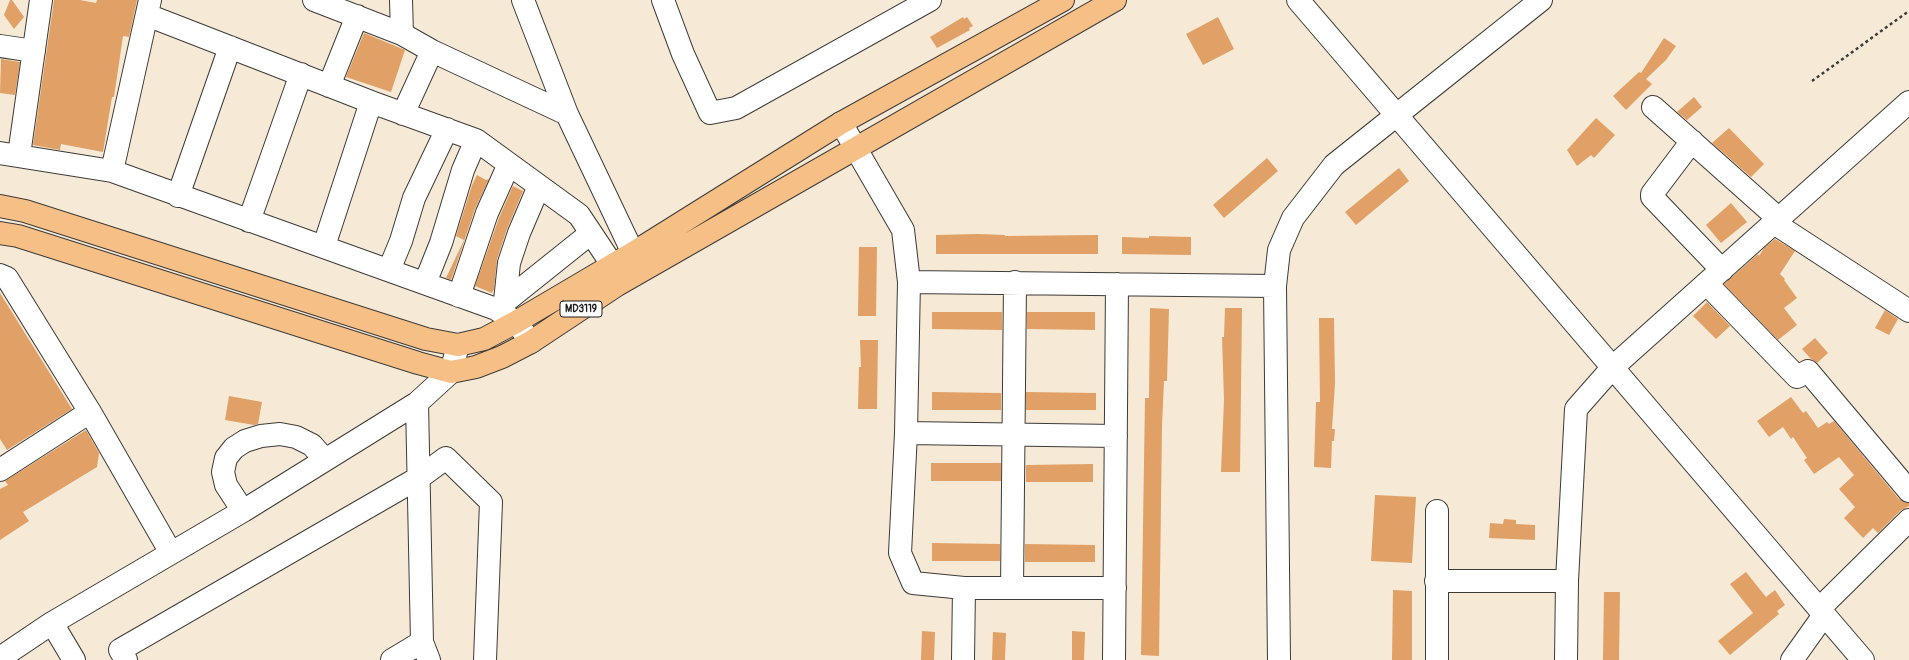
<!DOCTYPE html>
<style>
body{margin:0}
canvas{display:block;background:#f6e9d5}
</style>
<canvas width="1909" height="660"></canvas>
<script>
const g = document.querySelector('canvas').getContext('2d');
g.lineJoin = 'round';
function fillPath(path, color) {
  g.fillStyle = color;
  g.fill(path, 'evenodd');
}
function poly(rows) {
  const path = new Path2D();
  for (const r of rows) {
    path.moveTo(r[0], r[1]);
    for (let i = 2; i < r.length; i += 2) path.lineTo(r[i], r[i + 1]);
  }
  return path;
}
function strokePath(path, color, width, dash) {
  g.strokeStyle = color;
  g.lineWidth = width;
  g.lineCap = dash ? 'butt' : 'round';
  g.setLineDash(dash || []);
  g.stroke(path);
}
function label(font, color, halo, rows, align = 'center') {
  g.font = font + ' Pangolin,sans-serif';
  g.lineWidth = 3.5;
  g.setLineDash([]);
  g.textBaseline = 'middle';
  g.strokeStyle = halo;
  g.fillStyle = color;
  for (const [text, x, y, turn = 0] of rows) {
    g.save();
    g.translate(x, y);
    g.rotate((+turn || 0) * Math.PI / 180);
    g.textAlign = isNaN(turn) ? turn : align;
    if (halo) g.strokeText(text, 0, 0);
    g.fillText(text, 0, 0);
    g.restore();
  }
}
fillPath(poly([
 [10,0,12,0,24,17,14,29,4,15],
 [54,0,80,0,96,3,97,0,137,0,129,37,123,36,114,97,112,97,103,152,61,144,60,150,33,145],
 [963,17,964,19,967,17,973,26,969,28,970,30,937,48,930,37],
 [1218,17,1234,49,1203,65,1186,34],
 [364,33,405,50,391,92,346,77],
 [1664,38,1676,46,1666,60,1646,79,1652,84,1626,110,1613,96,1639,72,1641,73],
 [1,59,20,62,15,95,0,93],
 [1694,97,1702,107,1687,120,1677,112],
 [1596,118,1615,135,1594,158,1591,155,1577,166,1567,150],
 [1729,128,1764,164,1751,177,1712,143],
 [1267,158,1278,171,1224,218,1213,205],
 [1399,168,1409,181,1356,225,1345,212],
 [477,175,486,180,489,179,475,209,451,280,446,278,464,240,456,236,472,185],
 [513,186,523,191,507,229,497,259,494,289,492,293,475,286,499,218],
 [1731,203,1747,222,1721,243,1706,225],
 [978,234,1005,235,1005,236,1098,235,1098,254,936,254,936,235],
 [1149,236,1191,237,1191,255,1122,254,1122,237,1149,238],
 [1775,239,1795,251,1780,274,1785,279,1784,280,1797,298,1784,308,1797,325,1778,340,1724,284,1758,254,1759,256,1764,248],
 [859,247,877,247,876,316,858,316],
 [0,293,72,409,7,450,0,439],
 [1707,302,1730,326,1716,339,1693,316],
 [1150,308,1169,309,1167,381,1164,381,1162,426,1159,656,1141,655,1145,398,1149,398],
 [1225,308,1242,308,1240,472,1221,472,1224,400,1222,337,1224,337],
 [1885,310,1898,319,1889,335,1875,328],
 [932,312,1002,312,1002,330,932,329],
 [1027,312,1095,312,1095,330,1027,329],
 [1319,318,1334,318,1335,383,1332,429,1335,429,1334,441,1332,441,1331,468,1314,467,1316,402,1320,402],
 [1815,338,1828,353,1817,363,1811,359,1802,349],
 [860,340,878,340,877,409,858,409,859,367,861,367],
 [932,392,1001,393,1001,410,932,410],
 [1026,392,1096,393,1096,410,1026,410],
 [229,396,262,402,258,424,254,425,225,420],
 [1791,397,1803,413,1806,411,1818,428,1827,422,1829,424,1834,421,1899,499,1909,503,1909,506,1900,511,1878,533,1873,528,1863,538,1844,518,1855,507,1839,489,1854,475,1839,457,1814,474,1804,460,1807,458,1793,437,1791,439,1783,427,1769,437,1757,421],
 [86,430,99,453,97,467,23,512,29,521,0,540,0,489,8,485,5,481],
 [931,463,1001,463,1001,481,931,481],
 [1093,464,1093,482,1026,482,1026,465],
 [1375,495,1416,497,1412,563,1371,561],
 [1504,519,1516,520,1516,524,1535,525,1535,540,1489,538,1490,523,1503,524],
 [932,543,1000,544,1000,561,932,561],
 [1025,544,1095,545,1095,562,1025,562],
 [1746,572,1766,597,1775,590,1785,605,1777,611,1779,614,1730,655,1718,641,1753,613,1730,584],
 [1393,590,1412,591,1412,660,1392,660],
 [1604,592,1620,592,1619,660,1603,660],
 [922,631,935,632,934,660,921,660],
 [1072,631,1085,632,1084,660,1072,660],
 [993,632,1006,633,1005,660,992,660]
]), '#e1a065');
const minor = poly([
 [314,0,402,34,432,51,567,114],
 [401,0,402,34],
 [523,0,567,114,633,253],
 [663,0,683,54,710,113,736,108,930,0],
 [1298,0,1863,660],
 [147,15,371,102,476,140,579,215,623,281],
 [0,46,34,51],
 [329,86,357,16],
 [1653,107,1779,219],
 [403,114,432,51],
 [841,123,903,230,909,282,906,433,900,553,913,583,964,588,1115,588],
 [1692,141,1652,194,1652,197,1722,270],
 [0,153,112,171,496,309,516,322,531,342],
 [19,155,41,0],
 [112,171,150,0],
 [178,196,230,47],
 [249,221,301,74],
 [1774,223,1909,311],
 [324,246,371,102],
 [389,270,401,241,414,198,447,129],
 [0,275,7,278,90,412,171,553],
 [909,282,1275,286],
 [425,283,441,243,463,170,476,140],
 [1707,284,1797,377,1808,371,1909,491],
 [459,296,487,213,509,164],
 [505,301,509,263,519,233,539,186],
 [496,309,591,233],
 [417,403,422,642,429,660],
 [906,433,1116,436],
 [0,470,90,412],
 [243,511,226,485,223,472,226,458,234,448,245,441,261,436,280,434,296,437,312,445,325,460],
 [1437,511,1437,660],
 [1436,581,1567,581],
 [1012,588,1015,282],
 [1819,609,1909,520],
 [52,623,74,660],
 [0,658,52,623,243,511,417,403,451,372,458,345],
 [126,660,120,650,420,477,446,458,491,502,485,660],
 [392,660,422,642],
 [963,660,964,588],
 [1114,660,1117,284],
 [1279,660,1275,286,1279,250,1293,218,1334,165,1541,0],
 [1566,660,1567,581,1576,409,1613,367,1909,102],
 [1792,660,1824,615]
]);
const major = poly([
 [0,206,25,211,426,339,458,345,484,339,516,322,633,253,841,123,1063,0],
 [0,233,18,236,418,363,451,372,476,367,502,357,531,342,617,285,1115,0]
]);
strokePath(minor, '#3d3b38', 24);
strokePath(major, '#3d3b38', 24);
strokePath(poly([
 [1812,81,1909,11]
]), '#3d3b38', 2.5, [3, 3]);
strokePath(minor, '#fff', 22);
strokePath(major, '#f5bf86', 22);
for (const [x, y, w] of [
 [581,309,42]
]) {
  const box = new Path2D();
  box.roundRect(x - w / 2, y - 8, w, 16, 3);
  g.fillStyle = '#fff';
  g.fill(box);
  strokePath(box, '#1c1c1c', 1);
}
label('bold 10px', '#1c1c1c', null, [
 ["MD3119",581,309]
]);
</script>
